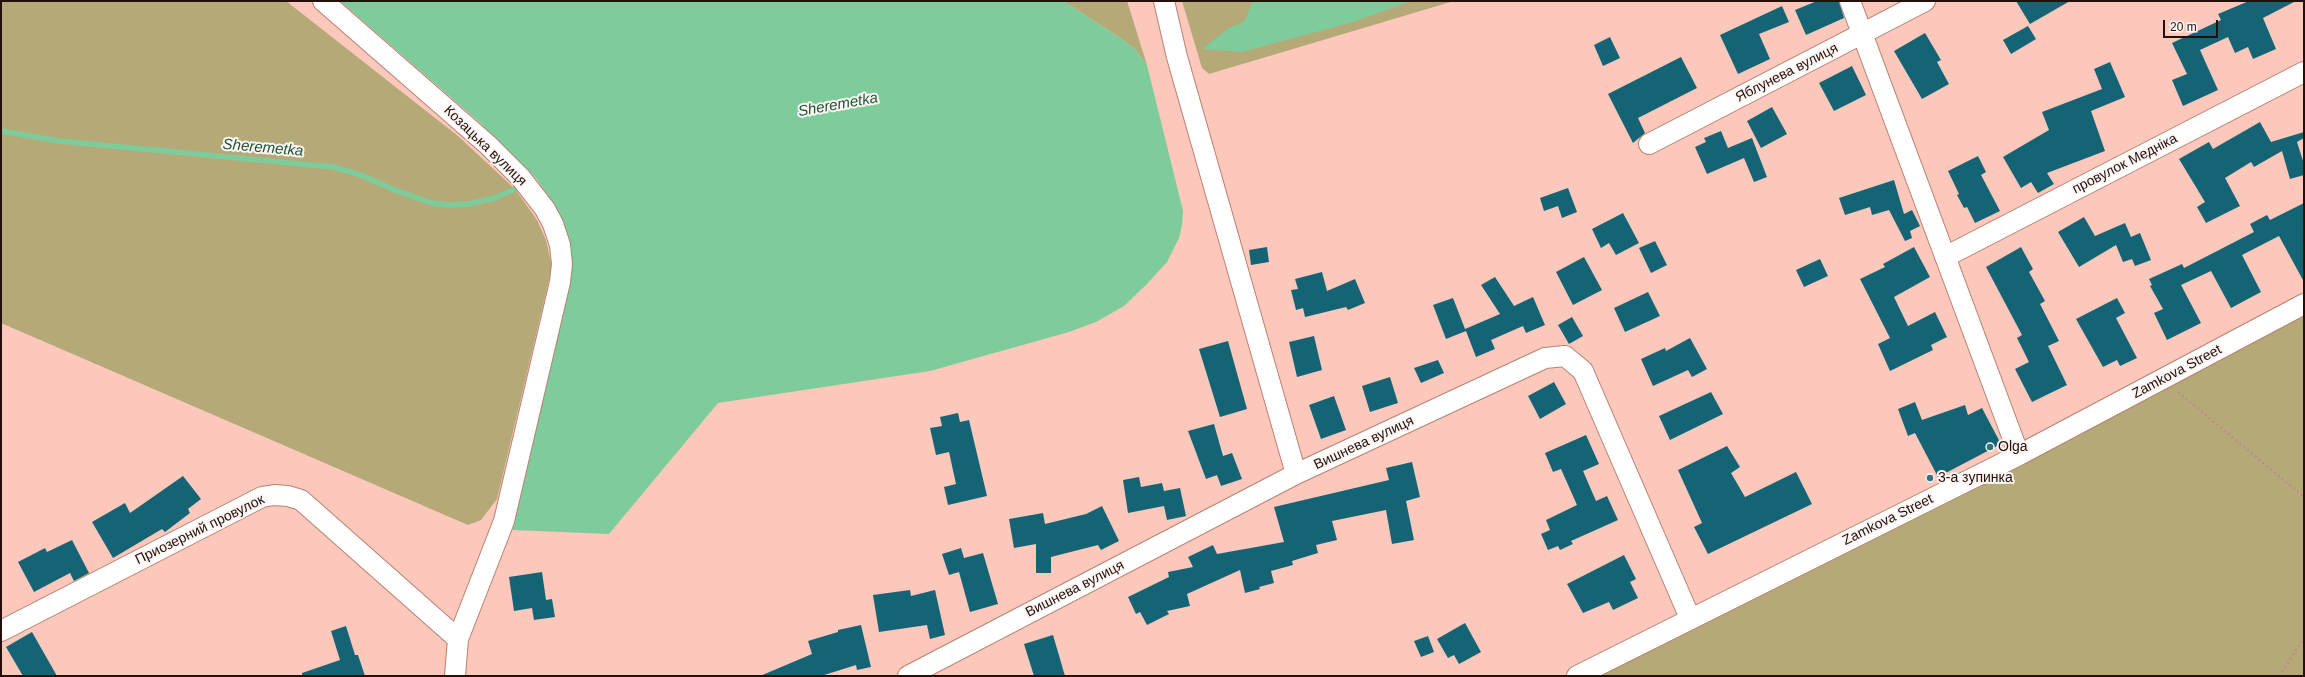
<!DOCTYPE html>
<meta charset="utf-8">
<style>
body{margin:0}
#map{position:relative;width:2305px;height:677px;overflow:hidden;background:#fbc8bb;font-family:Helvetica,sans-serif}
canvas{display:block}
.frame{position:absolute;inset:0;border:2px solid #240f09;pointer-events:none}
.scale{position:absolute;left:2163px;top:20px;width:55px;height:18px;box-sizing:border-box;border:2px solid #240f09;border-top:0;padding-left:5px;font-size:12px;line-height:14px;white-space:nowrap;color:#240f09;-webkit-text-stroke:3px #fbf5f3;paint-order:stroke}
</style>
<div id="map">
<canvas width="2305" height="677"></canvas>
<div class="frame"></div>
<div class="scale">20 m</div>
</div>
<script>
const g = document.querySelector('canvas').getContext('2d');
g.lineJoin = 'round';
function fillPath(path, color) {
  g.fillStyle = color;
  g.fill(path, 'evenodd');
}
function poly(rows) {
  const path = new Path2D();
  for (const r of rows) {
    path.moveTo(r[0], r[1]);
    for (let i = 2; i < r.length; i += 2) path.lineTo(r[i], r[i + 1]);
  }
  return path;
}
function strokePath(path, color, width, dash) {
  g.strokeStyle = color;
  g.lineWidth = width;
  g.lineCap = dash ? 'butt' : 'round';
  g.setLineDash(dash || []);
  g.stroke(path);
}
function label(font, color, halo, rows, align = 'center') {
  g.font = font + ' Helvetica,sans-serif';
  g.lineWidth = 4;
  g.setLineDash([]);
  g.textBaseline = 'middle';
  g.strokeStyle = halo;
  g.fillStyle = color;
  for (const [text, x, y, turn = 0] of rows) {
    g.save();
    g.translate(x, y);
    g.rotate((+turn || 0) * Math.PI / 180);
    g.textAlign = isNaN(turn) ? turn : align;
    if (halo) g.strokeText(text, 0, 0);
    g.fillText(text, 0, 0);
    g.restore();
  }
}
fillPath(poly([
 [1,1,286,1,458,136,515,189,537,220,546,240,552,267,497,499,481,520,468,525,1,323],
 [1063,1,1127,1,1147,65,1135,49,1122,39],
 [1182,1,1454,1,1209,74,1202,68],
 [2304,304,2304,676,1577,676]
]), '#b5a977');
fillPath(poly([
 [340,1,1063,1,1122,39,1135,49,1147,65,1183,211,1182,225,1179,238,1167,262,1146,285,1124,306,1096,322,1069,332,930,371,718,403,609,534,513,530,511,516,565,231,554,204,536,178,478,121],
 [1253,1,1412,1,1353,22,1242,52,1202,49,1229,28,1244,22]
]), '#7ecc9b');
strokePath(poly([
 [1,131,59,141,333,167,361,175,397,191,432,203,449,205,468,204,492,199,515,189]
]), '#7ecc9b', 5.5);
fillPath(poly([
 [1817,1,1839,1,1844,18,1806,35,1795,10],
 [2016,1,2070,1,2030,24],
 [2249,1,2296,1,2263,18,2276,49,2253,59,2248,47,2235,53,2228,37,2200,50,2218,90,2183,106,2172,80,2187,74,2172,43,2221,20,2218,14],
 [1782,6,1789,22,1759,34,1770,59,1738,74,1720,35],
 [2028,26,2036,39,2011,54,2003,40],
 [1925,33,1941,60,1937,62,1949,84,1922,99,1894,51],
 [1610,37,1620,58,1603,66,1594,45],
 [1681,57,1697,88,1638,118,1645,133,1633,143,1608,94],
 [2110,62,2125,97,2091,111,2105,151,2047,173,2054,184,2038,193,2031,182,2021,188,2003,157,2049,130,2042,112,2102,89,2094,69],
 [1852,66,1866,95,1834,111,1819,83],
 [1772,107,1787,134,1761,148,1747,121],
 [2260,122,2271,142,2304,132,2304,138,2297,142,2304,164,2304,175,2290,179,2282,151,2254,167,2251,162,2225,178,2240,206,2206,223,2197,207,2205,202,2179,159,2209,142,2213,149],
 [1721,131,1728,148,1752,138,1767,177,1754,182,1744,158,1707,174,1695,147,1706,142,1704,138],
 [1978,156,1986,172,1981,175,2000,211,1975,223,1967,207,1964,208,1957,195,1959,194,1948,171],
 [1894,180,1904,214,1912,210,1920,226,1910,231,1912,238,1905,241,1889,210,1872,215,1870,207,1845,215,1839,198],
 [1568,188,1577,212,1562,218,1558,206,1544,211,1540,198],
 [2304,203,2304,282,2279,236,2242,255,2261,292,2231,308,2211,271,2181,285,2201,323,2167,340,2154,313,2163,309,2150,286,2152,285,2149,279,2182,264,2184,268,2254,232,2250,224,2267,215,2270,220],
 [1623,213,1639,243,1616,255,1609,243,1601,248,1592,229],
 [2084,217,2095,236,2125,223,2131,237,2140,233,2151,260,2135,266,2132,259,2123,262,2116,245,2079,267,2058,232],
 [1655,241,1667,265,1651,273,1639,248],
 [1267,247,1269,262,1251,265,1249,250],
 [1914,247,1930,277,1894,297,1908,326,1935,312,1947,337,1931,345,1933,350,1890,371,1878,344,1890,338,1860,279,1885,267,1883,264],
 [2021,247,2033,269,2029,272,2045,301,2040,304,2059,341,2048,346,2067,385,2032,402,2015,369,2029,362,2017,338,2022,335,1986,267],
 [1584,257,1602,290,1573,305,1556,272],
 [1820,259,1828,276,1804,287,1796,270],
 [1322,272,1327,291,1355,279,1365,303,1348,310,1346,307,1305,317,1303,308,1296,310,1291,290,1298,289,1295,279],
 [1495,277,1514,306,1533,297,1545,325,1526,333,1523,326,1491,340,1495,349,1476,357,1466,331,1446,339,1433,305,1453,298,1465,329,1500,314,1481,285],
 [1648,292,1660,316,1625,332,1614,308],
 [2117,298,2125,313,2116,318,2137,358,2120,366,2117,360,2103,367,2076,319],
 [1572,317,1583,336,1569,344,1558,325],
 [1314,336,1322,370,1297,377,1289,342],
 [1690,338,1707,369,1692,377,1688,370,1653,386,1641,359,1665,348,1666,351],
 [1228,341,1247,409,1220,417,1199,349],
 [1438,360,1444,373,1421,383,1414,368],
 [1390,377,1398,403,1370,412,1362,386],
 [1554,382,1566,404,1540,419,1528,396],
 [1711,392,1723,414,1670,440,1659,416],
 [1334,396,1346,430,1321,439,1309,405],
 [1915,402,1922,420,1965,405,1968,415,1982,408,2001,444,1938,477,1915,433,1908,436,1898,409],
 [958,413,960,422,969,420,987,496,948,505,944,487,956,484,949,452,936,455,930,428,942,426,940,417],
 [1214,424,1223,456,1232,453,1242,479,1221,486,1217,475,1206,479,1188,431],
 [1586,435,1599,464,1583,471,1596,501,1607,496,1618,520,1571,541,1573,544,1560,550,1558,546,1548,550,1541,534,1550,530,1546,520,1577,505,1561,469,1553,472,1545,453],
 [1727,446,1740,467,1731,473,1745,497,1796,472,1812,504,1708,554,1694,527,1702,523,1678,470],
 [1412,462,1420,497,1406,501,1414,540,1392,544,1386,510,1332,521,1337,540,1316,545,1318,553,1292,561,1293,565,1271,571,1274,583,1259,587,1260,589,1245,593,1240,570,1187,594,1190,606,1167,611,1169,614,1147,625,1140,612,1136,614,1128,597,1169,577,1168,572,1193,567,1188,557,1213,545,1217,554,1284,542,1274,507,1389,480,1386,468],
 [183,476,201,499,188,509,190,513,165,532,162,529,113,558,92,522,125,503,130,513],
 [1139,477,1141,487,1162,483,1164,491,1180,488,1186,516,1167,520,1164,506,1128,513,1123,480],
 [1102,506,1119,541,1101,550,1098,545,1051,557,1051,573,1036,573,1036,544,1014,548,1009,519,1043,513,1045,524,1086,514],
 [72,540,89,573,74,581,70,573,34,592,18,562,45,548,47,552],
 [961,548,964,558,983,553,998,604,970,612,959,572,949,575,942,554],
 [1624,555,1636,579,1630,582,1638,598,1613,610,1609,602,1583,613,1567,584],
 [542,572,546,600,552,599,555,617,534,620,532,608,514,611,509,577],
 [910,590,911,596,935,590,945,635,930,639,927,625,879,632,873,595],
 [1465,623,1481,652,1459,664,1454,655,1448,658,1437,639],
 [861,625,871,667,857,670,856,665,821,676,760,676,812,654,808,641,838,632,838,630],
 [346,626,355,655,358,655,365,676,302,676,302,673,340,660,331,631],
 [32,632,57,676,23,676,6,647],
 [1053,635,1065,676,1034,676,1024,644],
 [1428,636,1434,652,1421,657,1414,641]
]), '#156475');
const minor = poly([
 [323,1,488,145,521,178,545,209,553,224,560,245,562,264,560,282,504,521,458,639,455,676],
 [1164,1,1177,57,1296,474],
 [1850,1,2019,455],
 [1649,144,1925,1],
 [1945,257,2304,72],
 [1,631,262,497,274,495,288,496,301,500,458,639],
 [908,676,1296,474,1545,358,1565,356,1583,371,1690,618],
 [1577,676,2019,455,2304,304]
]);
strokePath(minor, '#b98070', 22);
strokePath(poly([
 [2178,392,2304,497],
 [2279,676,2304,638]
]), '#b98f84', 2.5, [2, 3]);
strokePath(minor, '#fff', 20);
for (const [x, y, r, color] of [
 [1990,447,4,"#2e7282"],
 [1930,478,4,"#2e7282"]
]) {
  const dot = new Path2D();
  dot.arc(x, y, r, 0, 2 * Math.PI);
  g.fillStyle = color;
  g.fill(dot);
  strokePath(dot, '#fbf5f3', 1.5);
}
label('14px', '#240f09', '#fbf5f3', [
 ["Яблунева вулиця",1787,73,-27],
 ["Козацька вулиця",485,146,44],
 ["провулок Медніка",2125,164,-27],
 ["Zamkova Street",2177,372,-28],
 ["Вишнева вулиця",1364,443,-25],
 ["Zamkova Street",1888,520,-26],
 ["Приозерний провулок",200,530,-26],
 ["Вишнева вулиця",1075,589,-27]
]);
label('14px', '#240f09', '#fbf5f3', [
 ["Olga",1998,447],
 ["3-а зупинка",1938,478]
], 'left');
label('italic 15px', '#1c5535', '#fbf5f3', [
 ["Sheremetka",838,105,-10],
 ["Sheremetka",263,148,5]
]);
</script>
